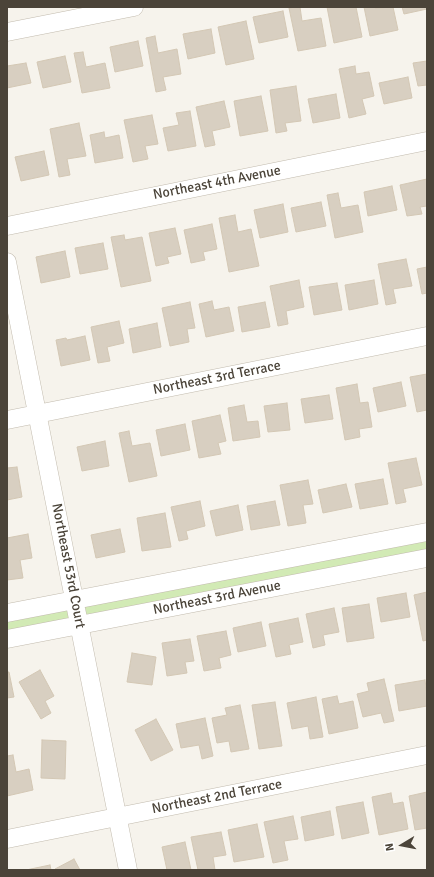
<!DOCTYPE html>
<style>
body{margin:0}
#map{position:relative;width:434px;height:877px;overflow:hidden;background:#f6f3ec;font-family:Signika,sans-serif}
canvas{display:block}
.frame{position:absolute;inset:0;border:8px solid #4b4439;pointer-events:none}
.north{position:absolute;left:382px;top:825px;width:40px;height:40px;-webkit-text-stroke:3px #fff;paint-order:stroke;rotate:260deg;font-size:11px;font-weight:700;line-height:16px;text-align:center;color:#4b4439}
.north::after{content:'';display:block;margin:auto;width:14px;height:18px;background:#4b4439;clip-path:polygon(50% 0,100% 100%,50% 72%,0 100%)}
</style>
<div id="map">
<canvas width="434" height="877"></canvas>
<div class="frame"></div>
<div class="north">N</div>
</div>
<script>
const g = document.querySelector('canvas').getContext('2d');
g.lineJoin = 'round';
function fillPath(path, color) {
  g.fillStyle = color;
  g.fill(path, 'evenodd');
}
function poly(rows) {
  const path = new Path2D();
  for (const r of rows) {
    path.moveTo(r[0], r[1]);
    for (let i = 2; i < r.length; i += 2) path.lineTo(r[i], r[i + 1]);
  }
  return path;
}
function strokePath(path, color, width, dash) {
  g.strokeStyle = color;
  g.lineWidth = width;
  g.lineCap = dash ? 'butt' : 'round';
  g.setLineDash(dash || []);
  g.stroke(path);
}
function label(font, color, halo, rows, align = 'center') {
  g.font = font + ' Signika,sans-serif';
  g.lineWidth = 3;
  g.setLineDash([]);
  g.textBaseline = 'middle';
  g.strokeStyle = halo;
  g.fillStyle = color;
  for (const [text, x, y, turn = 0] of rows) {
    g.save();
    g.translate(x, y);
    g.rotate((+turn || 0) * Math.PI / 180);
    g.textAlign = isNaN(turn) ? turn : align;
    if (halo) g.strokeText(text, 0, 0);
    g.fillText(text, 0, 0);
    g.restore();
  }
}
fillPath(poly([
 [427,537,427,552,7,634,7,620]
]), '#d2eab5');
const building = poly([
 [296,7,300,7,302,21,321,18,326,46,298,51,289,8,296,7],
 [327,7,356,7,362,37,334,43,327,7],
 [364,7,375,7,375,8,393,7,398,30,370,36,364,7],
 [402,7,427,7,427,9,404,14,402,7],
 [283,11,288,37,259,43,253,17,283,11],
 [246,21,254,59,226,65,218,27,246,21],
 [211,29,215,53,188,59,183,34,211,29],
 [155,36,158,53,177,49,181,74,163,77,166,90,156,92,146,38,155,36],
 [138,41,143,66,115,72,110,47,138,41],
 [83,52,86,67,105,63,110,88,82,93,74,53,83,52],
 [65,56,71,82,43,88,37,62,65,56],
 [427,61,427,85,418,86,413,63,427,61],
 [26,63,31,83,7,88,7,66,26,63],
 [355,66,356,74,369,72,374,96,362,99,366,114,349,118,339,69,355,66],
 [408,77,412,98,384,104,379,83,408,77],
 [296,86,301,121,285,123,287,131,276,133,270,90,296,86],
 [336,94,340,118,313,123,308,99,336,94],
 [261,96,268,131,240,136,234,101,261,96],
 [224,101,230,127,212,131,215,145,205,147,196,107,224,101],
 [190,111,196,146,168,151,163,128,179,125,176,113,190,111],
 [152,115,158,144,145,146,148,159,133,162,124,120,152,115],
 [79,123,86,156,67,159,70,175,59,177,50,129,79,123],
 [104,132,105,138,119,135,123,158,95,163,90,135,104,132],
 [44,151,49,175,21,181,15,157,44,151],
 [427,179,427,206,420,207,422,214,407,216,400,185,427,179],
 [392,186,397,210,368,216,364,192,392,186],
 [338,193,341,208,358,205,363,232,335,238,327,195,338,193],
 [321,202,326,226,296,232,291,208,321,202],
 [283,204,288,232,260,238,254,210,283,204],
 [235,215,238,232,251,229,259,266,229,272,219,218,235,215],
 [212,224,217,249,203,252,205,260,191,263,184,230,212,224],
 [175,228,181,254,167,257,169,263,156,266,149,233,175,228],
 [124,235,125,240,142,237,151,281,121,287,111,237,124,235],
 [103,243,108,269,80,274,75,248,103,243],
 [65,251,70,277,41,283,36,257,65,251],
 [406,259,412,286,393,289,396,303,386,305,378,264,406,259],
 [427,267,427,293,422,294,417,269,427,267],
 [299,280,304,307,286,311,288,324,278,326,270,286,299,280],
 [374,280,378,304,349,310,345,285,374,280],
 [337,283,342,310,314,315,309,287,337,283],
 [212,301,214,310,229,307,234,331,206,337,199,304,212,301],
 [190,302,195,328,187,329,189,342,170,346,162,308,190,302],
 [265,302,270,327,242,332,238,307,265,302],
 [119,321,124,343,107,347,110,361,98,363,91,327,119,321],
 [157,323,161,347,133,353,129,329,157,323],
 [85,336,90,360,61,366,56,340,66,338,67,340,85,336],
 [427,374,427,410,417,412,410,377,427,374],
 [401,382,406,406,378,412,373,388,401,382],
 [357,384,360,403,368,402,372,427,359,429,360,437,345,440,336,388,357,384],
 [329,395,333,419,305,423,301,399,329,395],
 [287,403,290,430,268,432,264,406,287,403],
 [244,405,247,422,258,421,260,437,233,441,228,408,244,405],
 [220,415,226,441,218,443,221,454,199,458,192,421,220,415],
 [185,424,190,450,161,456,156,430,185,424],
 [129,431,132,446,150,443,157,476,129,482,119,433,129,431],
 [105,441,109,466,82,471,77,447,105,441],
 [416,458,422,485,403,489,406,502,396,504,388,463,416,458],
 [17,467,22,497,7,500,7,468,17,467],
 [383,479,388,504,360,509,355,484,383,479],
 [308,480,313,504,303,505,306,523,288,526,280,485,308,480],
 [346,484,352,507,323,513,318,490,346,484],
 [200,501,205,526,186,531,188,539,179,541,171,507,200,501],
 [275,501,280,525,251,530,247,506,275,501],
 [238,505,243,530,216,536,210,511,238,505],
 [165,513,171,547,142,551,137,518,165,513],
 [120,529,125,552,96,558,91,535,120,529],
 [28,534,32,558,20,560,23,578,7,580,7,538,28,534],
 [427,592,427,640,423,641,414,595,427,592],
 [406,593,410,617,381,622,377,598,406,593],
 [369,604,374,638,347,642,342,608,369,604],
 [334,608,339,632,323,635,325,645,313,648,306,614,334,608],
 [298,618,303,642,289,645,291,654,276,657,269,624,298,618],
 [261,622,266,646,238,652,233,628,261,622],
 [226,631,231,655,219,658,221,668,204,671,197,636,226,631],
 [190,639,194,661,185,662,187,673,167,676,162,643,190,639],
 [132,653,156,657,152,685,127,682,132,653],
 [40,670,54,696,45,701,51,713,41,719,19,682,40,670],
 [7,672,9,672,14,697,7,698,7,672],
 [384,679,394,721,384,723,381,713,363,717,357,694,369,691,367,683,384,679],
 [425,680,427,695,427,706,399,711,395,685,425,680],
 [337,696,339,704,353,701,358,728,329,734,322,699,337,696],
 [316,697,323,737,310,739,308,726,292,729,287,703,316,697],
 [275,702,282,746,259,749,252,705,275,702],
 [240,705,249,749,231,752,229,741,217,743,212,718,227,715,225,708,240,705],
 [205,718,213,756,202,759,199,745,181,748,176,724,205,718],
 [156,719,173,750,151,761,135,730,156,719],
 [42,740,66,741,65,779,41,778,42,740],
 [13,755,16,772,29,769,33,790,7,796,7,756,13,755],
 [427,792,427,828,415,830,409,796,427,792],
 [391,793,393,804,403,802,408,829,379,835,372,797,391,793],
 [363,802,369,833,342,839,336,807,363,802],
 [330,811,334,835,305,841,301,817,330,811],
 [293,816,298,839,284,841,288,860,273,863,264,822,293,816],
 [257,824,264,857,234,862,228,830,257,824],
 [221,832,226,855,213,857,215,870,198,870,191,837,221,832],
 [185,842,191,870,167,870,162,847,185,842],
 [74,859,80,870,55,870,55,869,74,859],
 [50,865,51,870,26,870,50,865]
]);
fillPath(building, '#d8cfc1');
strokePath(building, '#d3c7b4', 1);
const minor = poly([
 [7,32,134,7],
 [7,226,427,141],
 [7,262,128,870],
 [7,420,427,336],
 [7,613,427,532],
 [7,639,427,558],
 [7,839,427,755]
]);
strokePath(minor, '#c2bbae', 19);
strokePath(minor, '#fff', 18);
label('14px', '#4b4439', '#fff', [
 ["Northeast 4th Avenue",217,183,-11],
 ["Northeast 3rd Terrace",217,378,-11],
 ["Northeast 53rd Court",68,566,79],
 ["Northeast 3rd Avenue",217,598,-11],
 ["Northeast 2nd Terrace",217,797,-11]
]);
</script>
